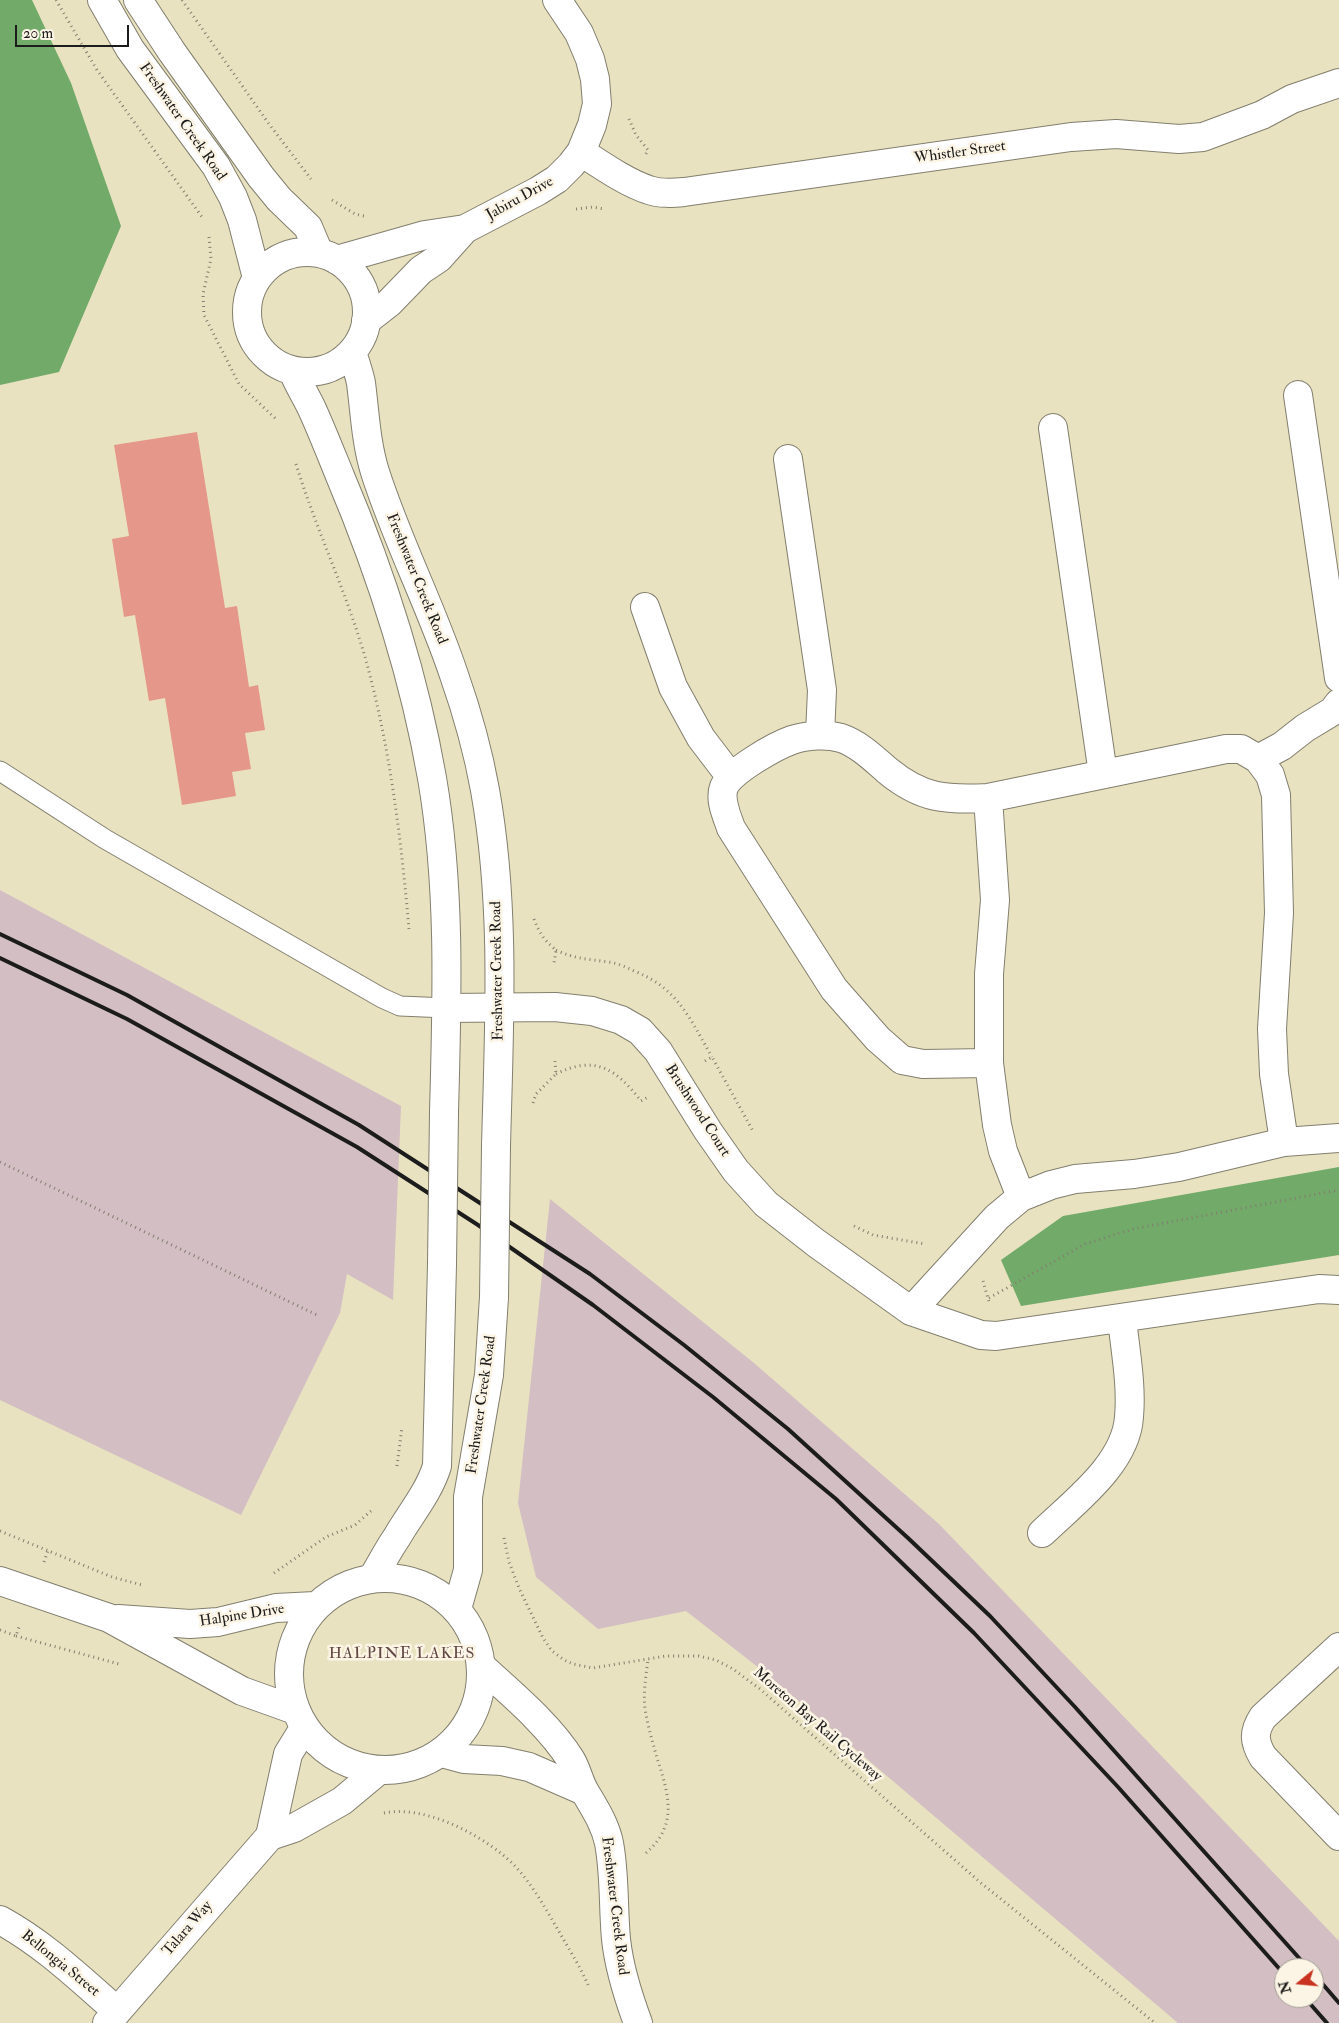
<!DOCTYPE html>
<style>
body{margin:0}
#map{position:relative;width:1339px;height:2023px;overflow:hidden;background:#e9e2c0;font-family:"IM FELL Double Pica",serif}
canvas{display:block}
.north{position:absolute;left:1274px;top:1958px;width:50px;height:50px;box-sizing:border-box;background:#fcf5e5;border:1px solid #a29e95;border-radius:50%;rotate:253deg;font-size:14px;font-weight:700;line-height:20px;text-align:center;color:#1c1c1c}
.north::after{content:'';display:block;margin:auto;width:18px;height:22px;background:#c8321e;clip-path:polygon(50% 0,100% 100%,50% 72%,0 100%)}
.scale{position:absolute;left:15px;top:25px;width:114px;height:22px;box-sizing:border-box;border:2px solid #1c1c1c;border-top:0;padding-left:6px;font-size:15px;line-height:18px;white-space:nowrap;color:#1c1c1c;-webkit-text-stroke:4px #fcf5e5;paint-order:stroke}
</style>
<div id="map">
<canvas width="1339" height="2023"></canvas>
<div class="north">N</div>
<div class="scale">20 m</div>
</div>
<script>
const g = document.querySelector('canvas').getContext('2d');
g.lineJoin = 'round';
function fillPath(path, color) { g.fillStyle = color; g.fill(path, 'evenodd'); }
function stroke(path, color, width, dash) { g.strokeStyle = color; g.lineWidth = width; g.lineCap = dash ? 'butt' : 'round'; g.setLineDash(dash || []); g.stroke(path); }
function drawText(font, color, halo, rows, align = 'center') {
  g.font = font + ' "IM FELL Double Pica",serif'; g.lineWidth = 5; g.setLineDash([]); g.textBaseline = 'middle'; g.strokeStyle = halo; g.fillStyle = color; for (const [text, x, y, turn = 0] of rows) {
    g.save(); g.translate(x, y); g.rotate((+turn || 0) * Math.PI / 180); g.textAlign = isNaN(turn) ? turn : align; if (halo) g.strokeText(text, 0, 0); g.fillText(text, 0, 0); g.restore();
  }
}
const industrial = new Path2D(`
 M0,890L401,1106L393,1300L347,1274L340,1313L241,1515L0,1400Z
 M550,1199L754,1363L939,1524L1339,1941V2023H1178L768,1675L686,1611L598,1629L536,1577L518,1503ZM1284,1968H1314V1998H1284Z`);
const forest = new Path2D(`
 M0,0H32L71,83L121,226L59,372L0,385Z
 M1339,1167V1255L1021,1306L1001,1260L1063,1216Z`);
const building = new Path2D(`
 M197,432L225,608L237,606L249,687L258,685L265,730L245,733L251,769L232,772L236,796L182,805L165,698L149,701L135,615L124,617L112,539L129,536L114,445Z`);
const path = new Path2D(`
 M56,0L97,70L202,217
 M182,0L269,124L311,179
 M629,119L636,135L648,150L646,154
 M332,200L355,214L364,216
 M576,209L593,207L604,209
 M209,237L211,259L203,294L204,315L239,384L277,420
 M296,464C316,529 346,591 365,657C390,746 401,838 409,929
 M534,919C539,933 545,941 556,950L554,963
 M556,950C574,959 589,959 608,962C617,963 626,967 634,971C678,988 690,1019 712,1057
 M705,1061L712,1057L754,1133
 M556,1074C596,1054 617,1070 641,1101L648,1097
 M533,1103L536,1094L556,1074L555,1061
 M0,1162L319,1316
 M854,1226L873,1235L925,1244
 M983,1281L989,1302
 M989,1298L1085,1244L1133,1229L1339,1190
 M397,1466L402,1427
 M0,1531L112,1577L142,1585
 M504,1538L509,1562L519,1588L543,1638L552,1651L564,1660L573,1664L593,1668L666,1656H699L716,1660L733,1669L760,1689L981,1883L1155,2023
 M44,1562L48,1550
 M274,1573L326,1537L355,1525L371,1511
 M0,1630L16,1636L20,1624
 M16,1636L119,1664
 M384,1813C422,1805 474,1831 503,1855C528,1875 545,1908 561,1935C570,1951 581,1968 588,1985
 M646,1853C678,1825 669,1796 658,1761C653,1744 648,1727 645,1709C643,1692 646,1676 648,1659`);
const service = new Path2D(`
 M0,771L105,839L382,998L400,1006L447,1008`);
const minor = new Path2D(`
 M581,152C601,165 627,183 649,190C660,194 673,193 684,192L1071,137L1116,134L1179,139L1203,137L1262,115L1292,99L1339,83
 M337,260L425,235L465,229L538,191L557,179L571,165L581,152L592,125L597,104L595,79L590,59L579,33L557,0
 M366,321L389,303L421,270L439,258L465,229
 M1298,395L1339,678
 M1053,428L1103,774
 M788,459L822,690L820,735
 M645,607L673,687L701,738L730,776
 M1258,759L1282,746L1305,728L1333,711L1339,703
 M988,798L995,900L989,974V1063L997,1125L1003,1151L1021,1197
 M447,1008L555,1007L592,1011L621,1020L640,1031L658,1051L708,1131L736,1171L766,1204L816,1243L911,1311L981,1335L996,1336L1319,1289L1339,1290
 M989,1063L923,1064L902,1060L878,1039L834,989L731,828C727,816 719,800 724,787C731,771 775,746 792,740C806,735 827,734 841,738C859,744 874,759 888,771C922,799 946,800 988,798L1226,749H1241L1258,759L1270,775L1276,795L1279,913L1272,1029L1274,1074L1284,1142
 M911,1311L997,1217L1021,1197L1051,1185L1075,1179L1134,1174L1179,1167L1284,1142L1339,1138
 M1042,1533C1074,1502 1126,1464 1129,1417C1132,1384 1125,1350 1122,1318
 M1339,1647L1263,1717C1253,1732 1254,1742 1263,1757L1339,1836
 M482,1667C512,1694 550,1726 571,1760C577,1770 579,1782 585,1792C595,1809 605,1824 609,1843C615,1875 613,1907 616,1939C619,1968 628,1996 638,2023
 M442,1753L464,1759L502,1761L529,1767L584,1791
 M270,1836L288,1754L304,1728
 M0,1920C44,1944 79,1978 117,2011
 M107,2023L270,1836L294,1828L342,1801L378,1771`);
const secondary = new Path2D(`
 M102,0L130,49L216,166L233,197L242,220L257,278
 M138,0L172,52L261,177L279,199L308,227L319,253
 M247 312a60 60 0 1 1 120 0a60 60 0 1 1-120 0Z
 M352,352C355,362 359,373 361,383C365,414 366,443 375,472C397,541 431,606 454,675C467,712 478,751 485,790C506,907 499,1028 496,1146
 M293,371C298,384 306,396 312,409C322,431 331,454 340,476C381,573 414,675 432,778C451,888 447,1001 444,1112
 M373,1577C381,1564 388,1550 397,1537C411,1513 429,1492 437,1466L442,1264
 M289 1674a96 96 0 1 1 192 0a96 96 0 1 1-192 0Z
 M0,1581L109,1618L242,1691L295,1710
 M457,1609L468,1570V1497L489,1375L494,1297
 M118,1619L190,1624L218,1622L276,1608L315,1606`);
const rail = new Path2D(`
 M0,934L127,995L359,1125L590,1274L684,1345L788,1429L908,1538L990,1616L1075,1707L1308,1968
 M0,958L127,1019L357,1147L478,1225L593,1305L713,1397L836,1499L974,1633L1118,1787L1284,1974
 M1314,1974L1339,2003
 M1305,1998L1327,2023`);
const secondaryBridge = new Path2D(`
 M442,1264L444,1112
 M494,1297L496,1146`);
const streetNames = [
 ["Freshwater Creek Road",182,122,55],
 ["Whistler Street",960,153,-8],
 ["Jabiru Drive",520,199,-29],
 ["Freshwater Creek Road",416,579,68],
 ["Freshwater Creek Road",498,971,-91],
 ["Brushwood Court",697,1111,57],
 ["Freshwater Creek Road",482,1405,-82],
 ["Halpine Drive",242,1616,-9],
 ["Moreton Bay Rail Cycleway",817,1725,41],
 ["Freshwater Creek Road",614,1906,83],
 ["Talara Way",188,1929,-49],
 ["Bellongia Street",60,1964,39]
];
const neighbourhoodNames = [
 ["HALPINE LAKES",402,1655]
];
fillPath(industrial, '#d2bec3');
fillPath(forest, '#71aa69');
fillPath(building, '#e59789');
stroke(service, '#827f6e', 21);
stroke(minor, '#827f6e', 30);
stroke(secondary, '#827f6e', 30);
stroke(path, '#827f6e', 3, [1, 4]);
stroke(service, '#fff', 19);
stroke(minor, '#fff', 28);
stroke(secondary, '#fff', 28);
stroke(rail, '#1c1c1c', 4);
stroke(secondaryBridge, '#827f6e', 30, []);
stroke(secondaryBridge, '#fff', 28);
drawText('15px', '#1c1c1c', '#fcf5e5', streetNames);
g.letterSpacing = '1px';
drawText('16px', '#624742', '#fcf5e5', neighbourhoodNames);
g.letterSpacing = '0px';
</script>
